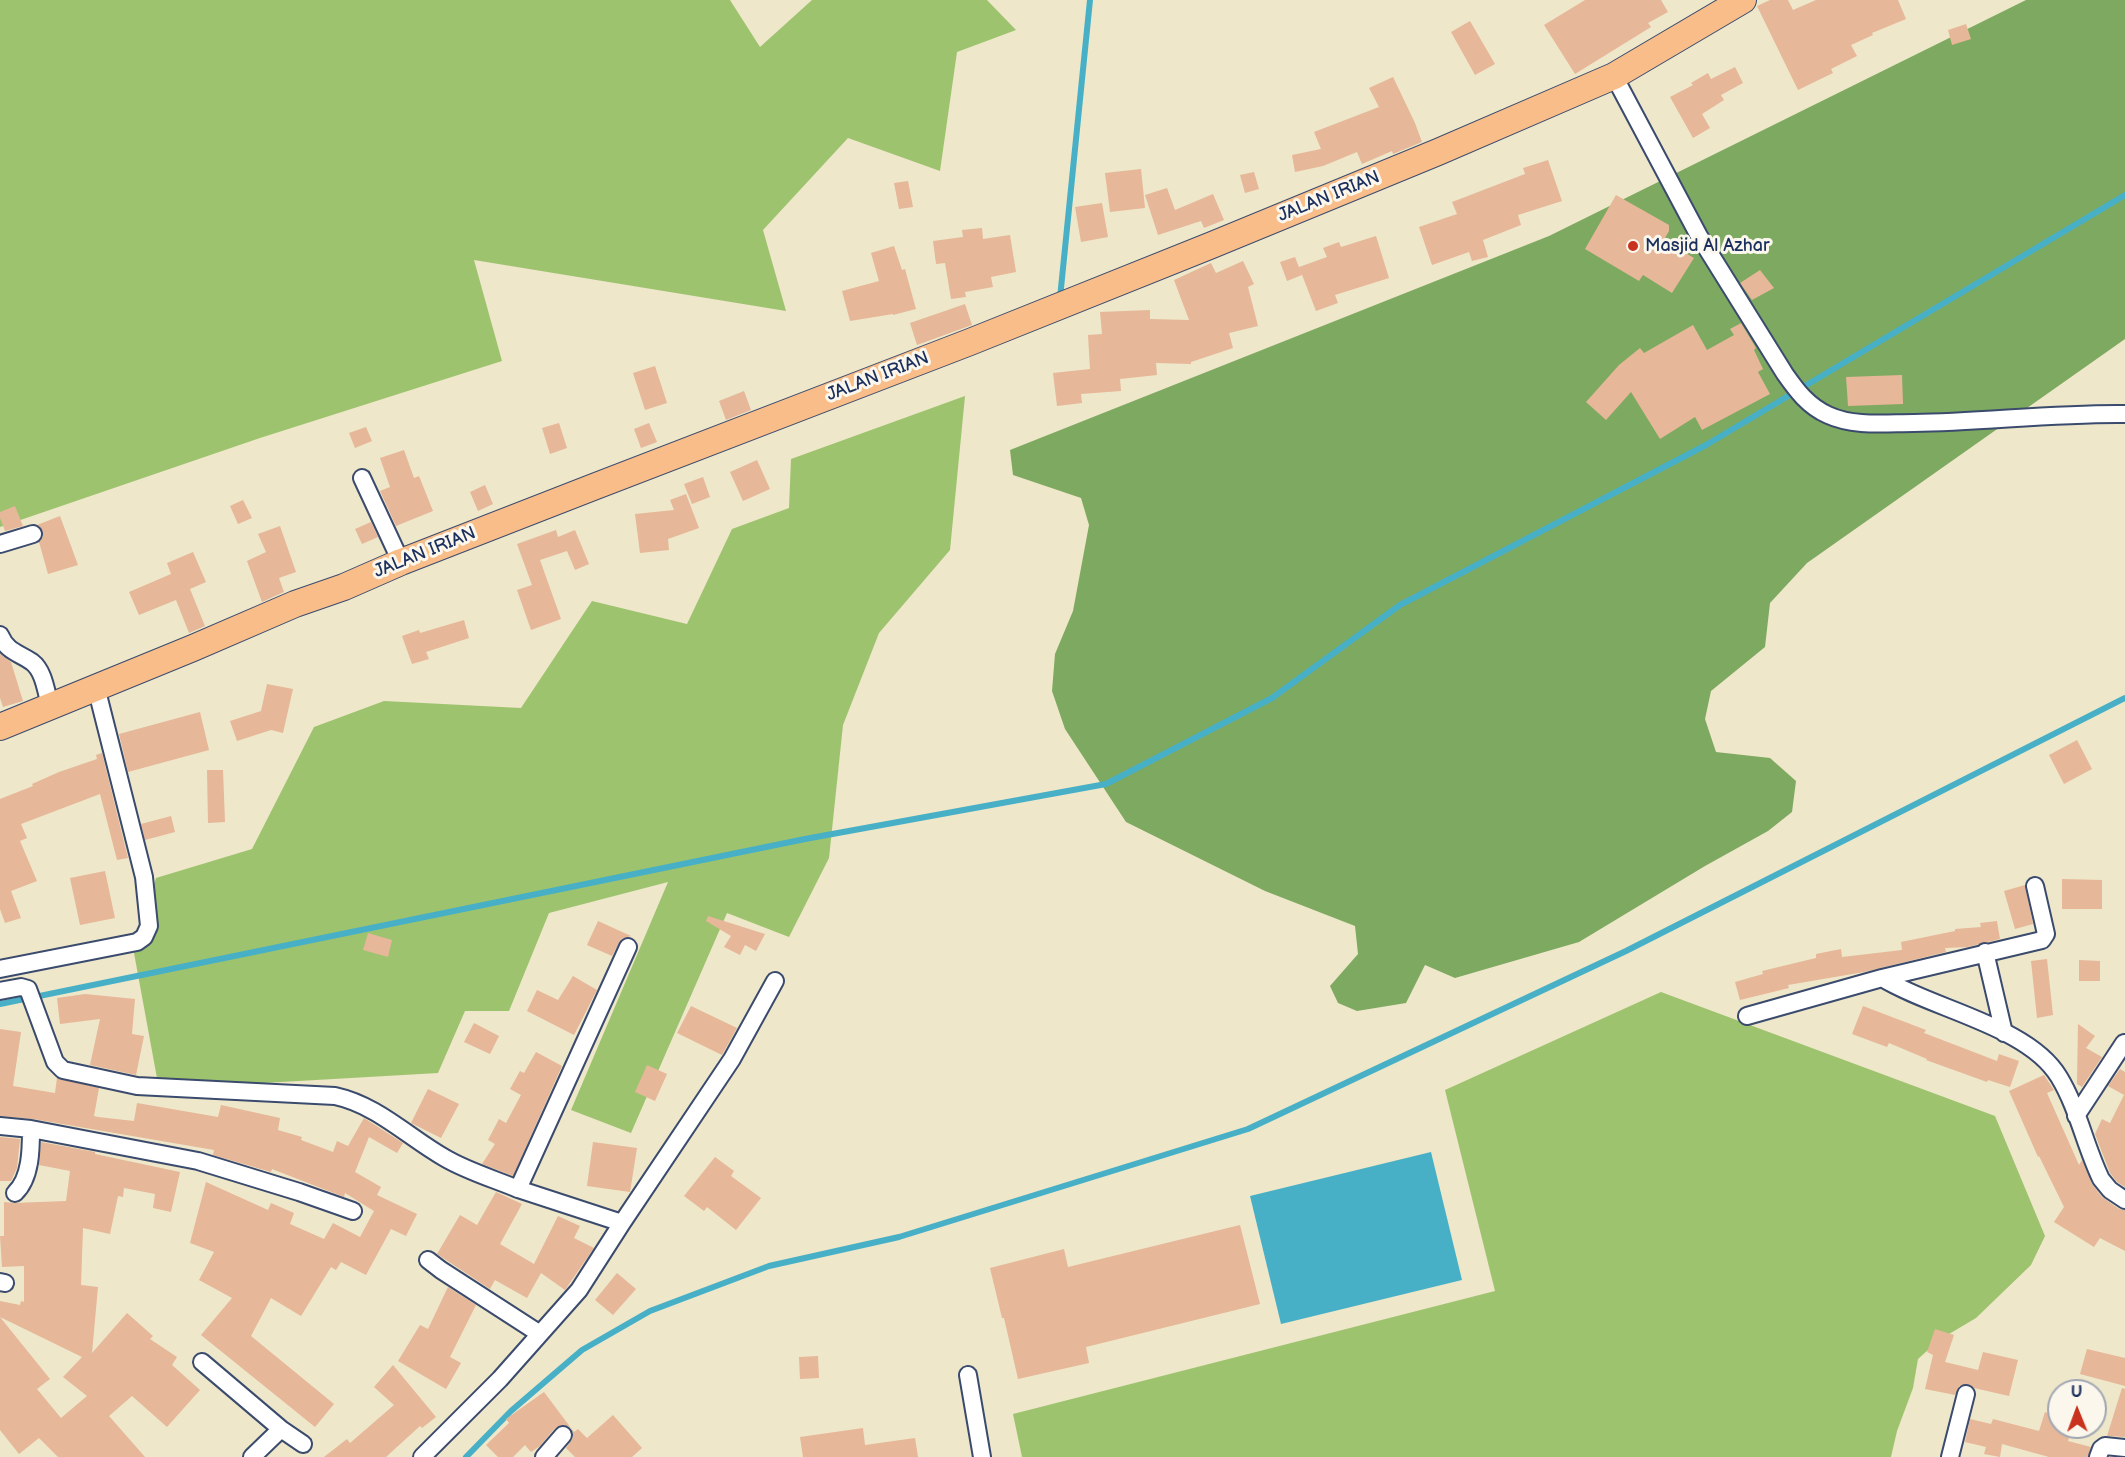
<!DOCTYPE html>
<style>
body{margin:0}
#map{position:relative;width:2125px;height:1457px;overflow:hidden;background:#eee7ca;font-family:"Balsamiq Sans",sans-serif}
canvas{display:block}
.north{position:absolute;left:2047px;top:1379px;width:60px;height:60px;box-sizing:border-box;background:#fbf7ec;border:2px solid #a1a7b3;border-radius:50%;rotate:359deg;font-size:16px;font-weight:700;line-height:24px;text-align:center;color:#1b2f5e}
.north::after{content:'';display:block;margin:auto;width:21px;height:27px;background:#c8321e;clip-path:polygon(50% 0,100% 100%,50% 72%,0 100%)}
</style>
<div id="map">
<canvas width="2125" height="1457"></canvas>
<div class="north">U</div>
</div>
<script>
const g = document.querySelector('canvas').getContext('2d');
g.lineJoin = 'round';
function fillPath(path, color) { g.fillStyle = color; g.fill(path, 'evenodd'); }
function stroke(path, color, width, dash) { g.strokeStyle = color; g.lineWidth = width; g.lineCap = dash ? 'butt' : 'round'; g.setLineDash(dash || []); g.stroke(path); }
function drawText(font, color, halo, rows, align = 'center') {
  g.font = font + ' "Balsamiq Sans",sans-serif'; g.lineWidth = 6; g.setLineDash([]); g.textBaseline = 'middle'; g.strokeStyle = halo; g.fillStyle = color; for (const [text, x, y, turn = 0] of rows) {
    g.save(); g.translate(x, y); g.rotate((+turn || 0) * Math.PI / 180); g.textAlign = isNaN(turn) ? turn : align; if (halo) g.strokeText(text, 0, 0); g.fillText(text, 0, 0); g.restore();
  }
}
const green = new Path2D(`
 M0,0H730L760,47L812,0H987L1016,30L957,52L940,171L848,138L763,230L786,311L474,260L502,361L260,438L0,527Z
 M965,396L950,550L879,633L843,725L829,858L789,937L727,913L631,1133L571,1110L668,882L549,913L509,1011H465L438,1073L159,1089L134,953L156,878L252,849L314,727L384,701L521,708L592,601L687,624L732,529L789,508L791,459Z
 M1661,992L1995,1116L2045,1236L2031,1265L1976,1318L1939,1340L1918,1359L1913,1388L1897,1431L1891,1457H1022L1013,1414L1495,1291L1445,1090Z`);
const forest = new Path2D(`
 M2026,0H2125V339L1807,563L1770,603L1765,647L1711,691L1705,719L1716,752L1770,758L1796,781L1792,812L1768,831L1705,866L1579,942L1455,978L1425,965L1406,1003L1357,1011L1338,1003L1330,986L1358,954L1355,926L1265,891L1126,822L1065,729L1052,691L1055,654L1073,611L1089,525L1081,498L1013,475L1010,450L1549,236Z`);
const water = new Path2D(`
 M1431,1152L1462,1280L1281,1324L1250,1196Z`);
const stream = new Path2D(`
 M1060,298L1090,0
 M0,1004L805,839L1106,784L1272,698L1400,605L1706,445L2125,195
 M466,1457L511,1411L582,1350L650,1311L769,1266L899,1237L1248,1129L1626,951L2125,698`);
const building = new Path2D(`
 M1585,0H1661L1668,12L1648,23L1651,27L1575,74L1544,25Z
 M1770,0H1788L1793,10L1816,0H1898L1906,19L1872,33L1873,35L1851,45L1857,56L1831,69L1833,73L1798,90L1757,6Z
 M1470,21L1495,64L1475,75L1451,32Z
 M1966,24L1971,39L1952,45L1948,30Z
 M1735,67L1743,83L1721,95L1724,100L1702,114L1710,128L1693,138L1670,97L1693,85L1691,83L1708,73L1711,79Z
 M1393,77L1415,123L1422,142L1393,154L1392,151L1362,164L1357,152L1323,166L1295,172L1292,155L1321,149L1314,132L1379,107L1369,88Z
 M1548,160L1562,201L1518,215L1521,225L1483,240L1488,257L1472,261L1469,252L1432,265L1419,227L1457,214L1452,202L1525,174L1523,168Z
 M1141,169L1145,208L1110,212L1105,173Z
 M1254,172L1259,189L1245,193L1240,175Z
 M908,181L913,207L899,209L894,183Z
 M1167,188L1175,210L1213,194L1224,220L1204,228L1201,221L1158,235L1145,195Z
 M1616,195L1669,225V231L1664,240L1694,258L1672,293L1643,275L1639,281L1585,249Z
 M1102,203L1108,237L1081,242L1075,207Z
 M982,228L983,239L1010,235L1016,272L991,277L993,287L965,292L966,297L951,299L945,263L936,264L933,241L963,237L962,230Z
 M1376,236L1389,278L1335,295L1338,303L1316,311L1299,267L1327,257L1323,248L1339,242L1341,247Z
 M894,246L902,270L905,269L916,309L893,315V314L850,321L842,291L879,281L871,253Z
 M1295,257L1302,275L1287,281L1280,262Z
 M1243,261L1254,284L1248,287L1258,326L1229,333L1233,348L1191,362V364L1156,363L1157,375L1120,379L1121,391L1081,394L1082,403L1057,406L1053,373L1090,369L1088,335L1102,334L1100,312L1150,310V319L1189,320L1174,280L1211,263L1216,273Z
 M1760,270L1774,288L1752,300L1740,283Z
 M965,304L972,325L917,345L910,323Z
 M1741,323L1756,348L1754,350L1763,369L1758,372L1770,394L1702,430L1695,417L1660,439L1631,392L1606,420L1586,402L1619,365L1640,348L1644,353L1693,325L1707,350L1734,335L1730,329Z
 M655,366L667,403L645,410L633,373Z
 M1902,375L1903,404L1848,406L1846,377Z
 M744,391L751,410L726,420L719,401Z
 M559,423L567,448L550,454L542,428Z
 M649,423L657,442L641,448L634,429Z
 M366,427L372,441L355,448L349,433Z
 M404,450L414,478L419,476L433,511L396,526L380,491L390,487L380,458Z
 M757,460L770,489L743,501L730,472Z
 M703,477L710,497L692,504L684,484Z
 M485,485L493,504L478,511L470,492Z
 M686,494L699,528L668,539L669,550L640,553L635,514L674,510L670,500Z
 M243,500L252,518L238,524L230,506Z
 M15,506L23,526L5,531L0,518V512Z
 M60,516L78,565L48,574L39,542L43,537V532L37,525Z
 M371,522L378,537L362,544L355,529Z
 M280,526L296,572L279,578L284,592L262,602L247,561L266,552L258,534Z
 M556,530L558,537L575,530L589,564L575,570L567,551L540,560L561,619L531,630L517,590L532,585L517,544Z
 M193,552L206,582L190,589L205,626L189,633L176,600L139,615L129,592L171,574L167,563Z
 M464,620L469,638L426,652L429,659L412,664L402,636L419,630L420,633Z
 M0,654L11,662L23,701L3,707L0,698Z
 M267,684L293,689L283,733L271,730L237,741L230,721L261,711Z
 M200,712L209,750L128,772L119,734Z
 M2077,740L2092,769L2064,784L2049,755Z
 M102,753L128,858L117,860L100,794L21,824L27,838L20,841L37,881L11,891L21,918L5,923L0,909V799L33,786L32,784L59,772L97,759L96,755Z
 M207,770H223L225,822L208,823Z
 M171,816L175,832L145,840L141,824Z
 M105,871L115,918L80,925L70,878Z
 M2062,879L2102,880V909H2062Z
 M2025,885L2033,924L2015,929L2004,891Z
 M708,916L765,934L756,951L745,945L740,955L724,947L731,936L706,921Z
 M598,921L631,936L621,939L612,956L587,945Z
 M1997,921L2000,939L1968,947L1945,948L1946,952L1864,972L1788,985L1789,988L1740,1000L1735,982L1763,974L1762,971L1816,958V954L1841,949L1842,957L1902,950L1901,942L1955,931V929L1981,927L1980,923Z
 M368,933L392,940L388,957L363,950Z
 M2047,959L2053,1015L2037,1018L2031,961Z
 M2079,960L2100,961V981H2079Z
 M573,976L597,990L574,1035L527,1011L537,990L558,1000Z
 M85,994L135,999L132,1034L144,1036L136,1075L90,1065L100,1019L60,1024L57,998Z
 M691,1006L737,1028L722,1055L677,1033Z
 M1863,1006L1926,1030L1924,1033L1997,1061L1999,1054L2019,1061L2010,1087L1988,1080L1987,1082L1926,1060L1927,1059L1889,1043L1887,1047L1852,1034Z
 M474,1023L499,1036L490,1054L464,1042Z
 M2078,1024L2095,1036L2086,1048L2102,1057L2082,1087L2077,1084Z
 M0,1029L21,1032L13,1086L55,1093L57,1078L99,1088L94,1116L98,1117L134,1121L137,1103L218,1117L221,1105L280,1118L278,1130L302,1137L301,1140L333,1152L337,1141L348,1146L364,1118L403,1143L397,1153L369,1137L355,1172L381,1187L377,1195L417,1214L406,1236L391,1229L366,1275L341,1262L336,1270L331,1267L301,1316L271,1298L251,1336L334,1404L315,1427L201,1335L232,1298L199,1280L214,1252L190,1243L206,1182L268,1210L271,1203L294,1213L290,1224L324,1239L333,1223L360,1237L374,1211L345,1193L344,1197L272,1169L271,1172L213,1155L214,1150L33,1119L0,1116Z
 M536,1052L562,1066L513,1176L482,1164L495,1144L488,1140L499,1119L506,1123L521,1095L510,1089L520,1071L524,1073Z
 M647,1065L667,1074L655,1101L635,1092Z
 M2120,1069L2125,1072V1187L2117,1182L2110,1173L2095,1134L2102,1119L2110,1123L2124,1095L2108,1086Z
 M2044,1075L2054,1090L2047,1093L2079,1165L2082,1160L2092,1184L2102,1197L2119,1209L2125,1210V1251L2100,1238L2094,1247L2054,1222L2064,1207L2039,1156L2038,1157L2009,1091Z
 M428,1089L459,1104L441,1138L411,1123Z
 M0,1137L20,1139L17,1168L11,1181H0Z
 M41,1142L95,1152V1154L180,1172L171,1212L153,1208L155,1194L124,1188L123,1197L118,1196L110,1234L83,1228L81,1285L98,1287L92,1353L127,1313L153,1336L150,1339L177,1357L172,1365L200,1390L167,1427L132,1396L109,1416L145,1457H58L39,1438L19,1454L0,1430V1301L20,1305L21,1301L24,1302V1266L2,1267L0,1236H4V1202L14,1203L66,1201L70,1171L39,1165ZM0,1317L82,1357L63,1377L87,1396L61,1418L37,1389L50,1379Z
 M593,1142L637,1148L630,1192L587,1186Z
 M715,1157L734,1171L731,1176L761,1198L736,1230L707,1207L704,1211L684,1196Z
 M496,1192L522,1204L500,1244L534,1264L558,1216L580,1226L574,1238L594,1248L565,1290L541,1273L527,1298L495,1280L490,1289L437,1254L460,1215L477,1225Z
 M1240,1225L1260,1304L1086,1347L1089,1363L1018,1379L1004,1318H1002L990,1268L1064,1249L1068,1267Z
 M617,1273L636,1289L613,1315L595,1300Z
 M448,1287L476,1305L450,1357L461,1363L446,1389L398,1361L420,1325L428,1329Z
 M1935,1329L1954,1335L1945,1362L1978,1370L1983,1352L2018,1360L2009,1396L1974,1388L1968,1384L1959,1386L1955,1395L1925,1389L1933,1355L1927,1352Z
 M2087,1349L2125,1358V1386L2080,1374Z
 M818,1356L819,1378L800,1379L799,1357Z
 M393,1365L436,1417L422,1428L420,1426L386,1457H324L347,1439L350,1443L394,1405L374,1387Z
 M2122,1388L2125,1389V1437L2107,1436Z
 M544,1392L574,1432L578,1429L587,1438L613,1415L642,1448L632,1457H575L566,1448L573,1438V1432L570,1427L564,1425L555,1428L540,1446L531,1452L525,1445L513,1457H498L486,1445L509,1423L506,1419Z
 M2045,1412L2059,1416V1427H2072L2068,1441L2091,1447L2088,1457H2049L2002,1444L2000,1457L1984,1454L1986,1447L1965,1442L1970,1419L1991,1424L1993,1419L2039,1431Z
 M863,1428L865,1445L915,1438L918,1457H803L800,1437Z`);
const street = new Path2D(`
 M1614,76L1699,236L1785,374C1797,391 1808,406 1828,415C1854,427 1886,423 1914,423C1984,422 2055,413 2125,414
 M362,478L401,562
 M0,544L33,534
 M0,635C8,653 18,652 32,662C44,671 46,692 50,705
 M1985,952L2004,1033
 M0,969L137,942L144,937L149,926L144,877L96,687
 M1882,978C1932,1009 2029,1026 2059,1077C2078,1108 2085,1146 2101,1179L2110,1190L2125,1200
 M0,991L21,987L28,989L55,1062L63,1070L137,1086L335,1096C377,1105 408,1137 445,1158C467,1171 494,1179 518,1189
 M1747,1016L1882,978L2042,940L2046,934L2035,886
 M2076,1116L2124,1043
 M0,1126L31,1129L198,1161L299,1192L353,1211
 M15,1193C31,1178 31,1149 31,1129
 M622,1223L518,1189L628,947
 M428,1260L441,1270L540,1334
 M0,1282L5,1283
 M202,1362L281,1429
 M968,1375L982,1457
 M252,1457L281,1429L303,1444
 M422,1457L500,1379L579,1290L622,1223L732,1059L775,981
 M544,1457L563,1435
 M1950,1457L1966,1394
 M2098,1457L2101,1449L2105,1446L2125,1448`);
const primary = new Path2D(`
 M0,727L193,648L295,604L344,587L401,562L596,486L970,342L1212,245L1438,152L1614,76L1743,0`);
const markers = [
 [1633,246,6,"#c8321e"]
];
const streetNames = [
 ["JALAN IRIAN",1329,197,-22],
 ["JALAN IRIAN",878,377,-21],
 ["JALAN IRIAN",425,553,-22]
];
const poiNames = [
 ["Masjid Al Azhar",1645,246]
];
fillPath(green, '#9ec36e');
fillPath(forest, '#7ea961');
fillPath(water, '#47b0c6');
stroke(stream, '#47b0c6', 6);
fillPath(building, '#e6b798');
stroke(street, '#3b4b6e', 20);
stroke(primary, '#3b4b6e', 28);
stroke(street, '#fff', 16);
stroke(primary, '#f8bd88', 26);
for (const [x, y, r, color] of markers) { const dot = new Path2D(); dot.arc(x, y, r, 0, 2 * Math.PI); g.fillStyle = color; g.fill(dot); stroke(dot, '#fbf7ec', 2); }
drawText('18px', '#1b2f5e', '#fbf7ec', streetNames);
drawText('18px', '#1b2f5e', '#fbf7ec', poiNames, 'left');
</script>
